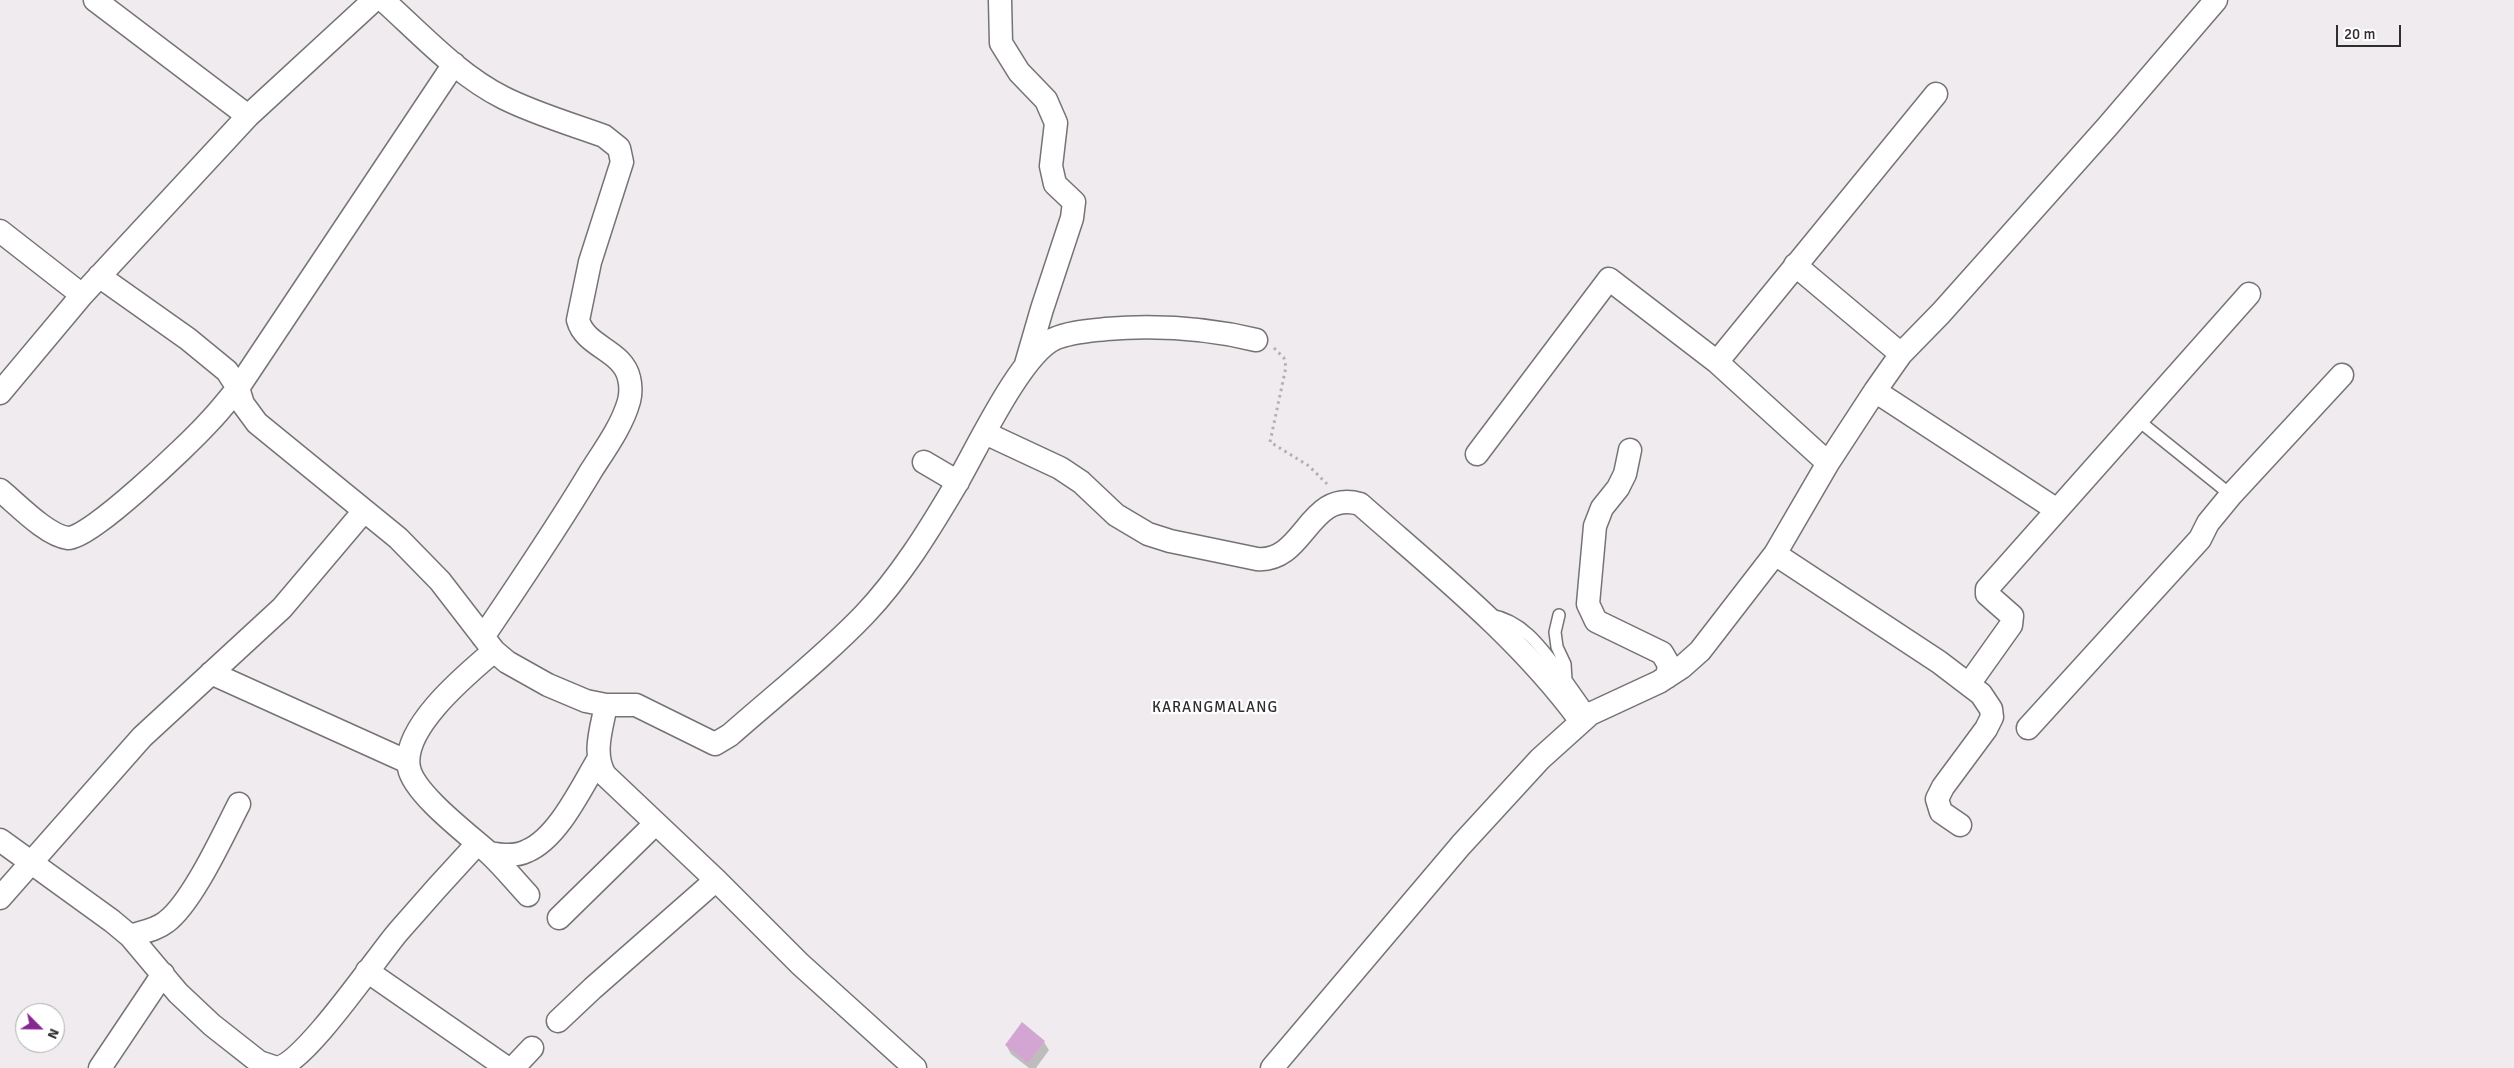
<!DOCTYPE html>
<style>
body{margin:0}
#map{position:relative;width:2514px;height:1068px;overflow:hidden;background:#efebee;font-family:Signika,sans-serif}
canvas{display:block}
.north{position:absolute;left:15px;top:1003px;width:50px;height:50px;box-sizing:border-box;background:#fff;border:1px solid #acabac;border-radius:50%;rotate:113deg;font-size:14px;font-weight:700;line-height:20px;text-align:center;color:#2f2e2f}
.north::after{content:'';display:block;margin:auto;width:18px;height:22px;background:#872791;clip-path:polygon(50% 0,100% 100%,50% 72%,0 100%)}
.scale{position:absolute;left:2336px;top:25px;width:65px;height:22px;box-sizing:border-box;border:2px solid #2f2e2f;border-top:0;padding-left:6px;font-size:15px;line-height:18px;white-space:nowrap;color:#2f2e2f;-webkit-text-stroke:4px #fff;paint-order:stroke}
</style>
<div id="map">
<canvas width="2514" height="1068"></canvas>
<div class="north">N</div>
<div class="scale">20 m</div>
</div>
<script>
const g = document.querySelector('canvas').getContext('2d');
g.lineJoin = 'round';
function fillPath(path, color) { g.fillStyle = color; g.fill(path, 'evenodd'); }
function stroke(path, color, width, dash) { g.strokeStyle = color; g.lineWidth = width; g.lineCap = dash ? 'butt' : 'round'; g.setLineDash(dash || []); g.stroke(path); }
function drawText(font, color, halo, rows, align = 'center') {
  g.font = font + ' Signika,sans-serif'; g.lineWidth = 4.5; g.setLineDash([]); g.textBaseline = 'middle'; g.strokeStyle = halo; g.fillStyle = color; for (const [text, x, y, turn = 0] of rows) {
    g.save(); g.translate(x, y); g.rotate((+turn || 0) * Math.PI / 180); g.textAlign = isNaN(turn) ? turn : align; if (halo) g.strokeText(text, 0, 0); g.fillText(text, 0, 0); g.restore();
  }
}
const shadow = new Path2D(`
 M1044,1042L1049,1050L1036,1068H1029L1011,1054L1006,1045Z`);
const building = new Path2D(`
 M1022,1022L1045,1041L1028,1063L1005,1045Z`);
const path = new Path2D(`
 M1274,348L1284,358L1286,367L1270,442L1309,466L1327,484`);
const lane = new Path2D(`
 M2139,421L2231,495
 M1490,615C1526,621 1545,653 1566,680
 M1559,615L1555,632L1557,647L1565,664L1566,680L1590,714`);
const street = new Path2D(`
 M95,0L248,116
 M383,0C421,34 458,75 504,98C536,114 571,124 604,136L619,148L622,162L590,262L578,320C585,347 623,350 629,378C631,386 631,393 629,401C622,426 605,449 591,471C557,528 520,582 483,637
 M1000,0L1001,43L1019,72L1046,100L1056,123L1051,166L1055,184L1074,202L1072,218L1042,309L1026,364
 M0,231L82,295
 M1795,265L1901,354
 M99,276L188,339L227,371L238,388L243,404L257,423L398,538L440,581L494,651L507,662L548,685L586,701L606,705H636L715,744L730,735C774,696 825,656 865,614C900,577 928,532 954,488C975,453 1020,355 1054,339C1070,332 1089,331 1106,329C1157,325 1206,328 1256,340
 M1717,362L1936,94
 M1875,391L2057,510
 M0,393L82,295L248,116L374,0
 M985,433L1060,468L1081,482L1116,515L1148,534L1170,541L1257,559C1305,563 1308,489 1360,504C1437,572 1519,637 1580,720
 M1630,450L1625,474L1618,488L1602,508L1595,526L1588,604L1596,621L1662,653L1669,665L1667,677
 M1477,454L1609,279L1717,362L1828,463
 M924,462L958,482
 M0,490C16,503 47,536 68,538C89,540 190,443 208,423C219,412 228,400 238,388L454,64
 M1775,554L1939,662L1981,694L1991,709L1992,717L1986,729L1943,787L1937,799L1941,812L1960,825
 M494,651C467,674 401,728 409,768C414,794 469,835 489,853C503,866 515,881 528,895
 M211,673L408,762
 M1969,684L2011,625L2012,616L1987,594V589L2249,294
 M606,705C602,727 592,754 605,775L716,880L800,964L915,1068
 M2028,728L2200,539L2208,523L2231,495L2342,375
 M0,840L112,921L130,936L178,993L212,1025L259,1062L277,1068C305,1063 376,958 398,932C424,902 450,873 477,844
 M489,853C501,855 515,857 527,851C558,838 581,788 598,760
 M0,898L142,737L282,608L364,511
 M559,918L655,824
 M130,936C142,932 156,930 166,922C192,903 223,835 239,804
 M367,971L507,1068
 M558,1021L593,988L716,880
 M100,1068L163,974
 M513,1068L532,1048
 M1272,1068L1461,845L1540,759L1590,714L1659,682L1682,667L1700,651L1775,554L1828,463L1875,391L1901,354L1941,313L2107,127L2216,0`);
const quarterNames = [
 ["KARANGMALANG",1215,708]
];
fillPath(shadow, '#0003');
fillPath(building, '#d3a5d2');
stroke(lane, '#767375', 14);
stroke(street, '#767375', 25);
stroke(path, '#b3b0b2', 3, [2.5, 4]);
stroke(lane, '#fff', 11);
stroke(street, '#fff', 22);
g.letterSpacing = '1px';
drawText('15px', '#2f2e2f', '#fff', quarterNames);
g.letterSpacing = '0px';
</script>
